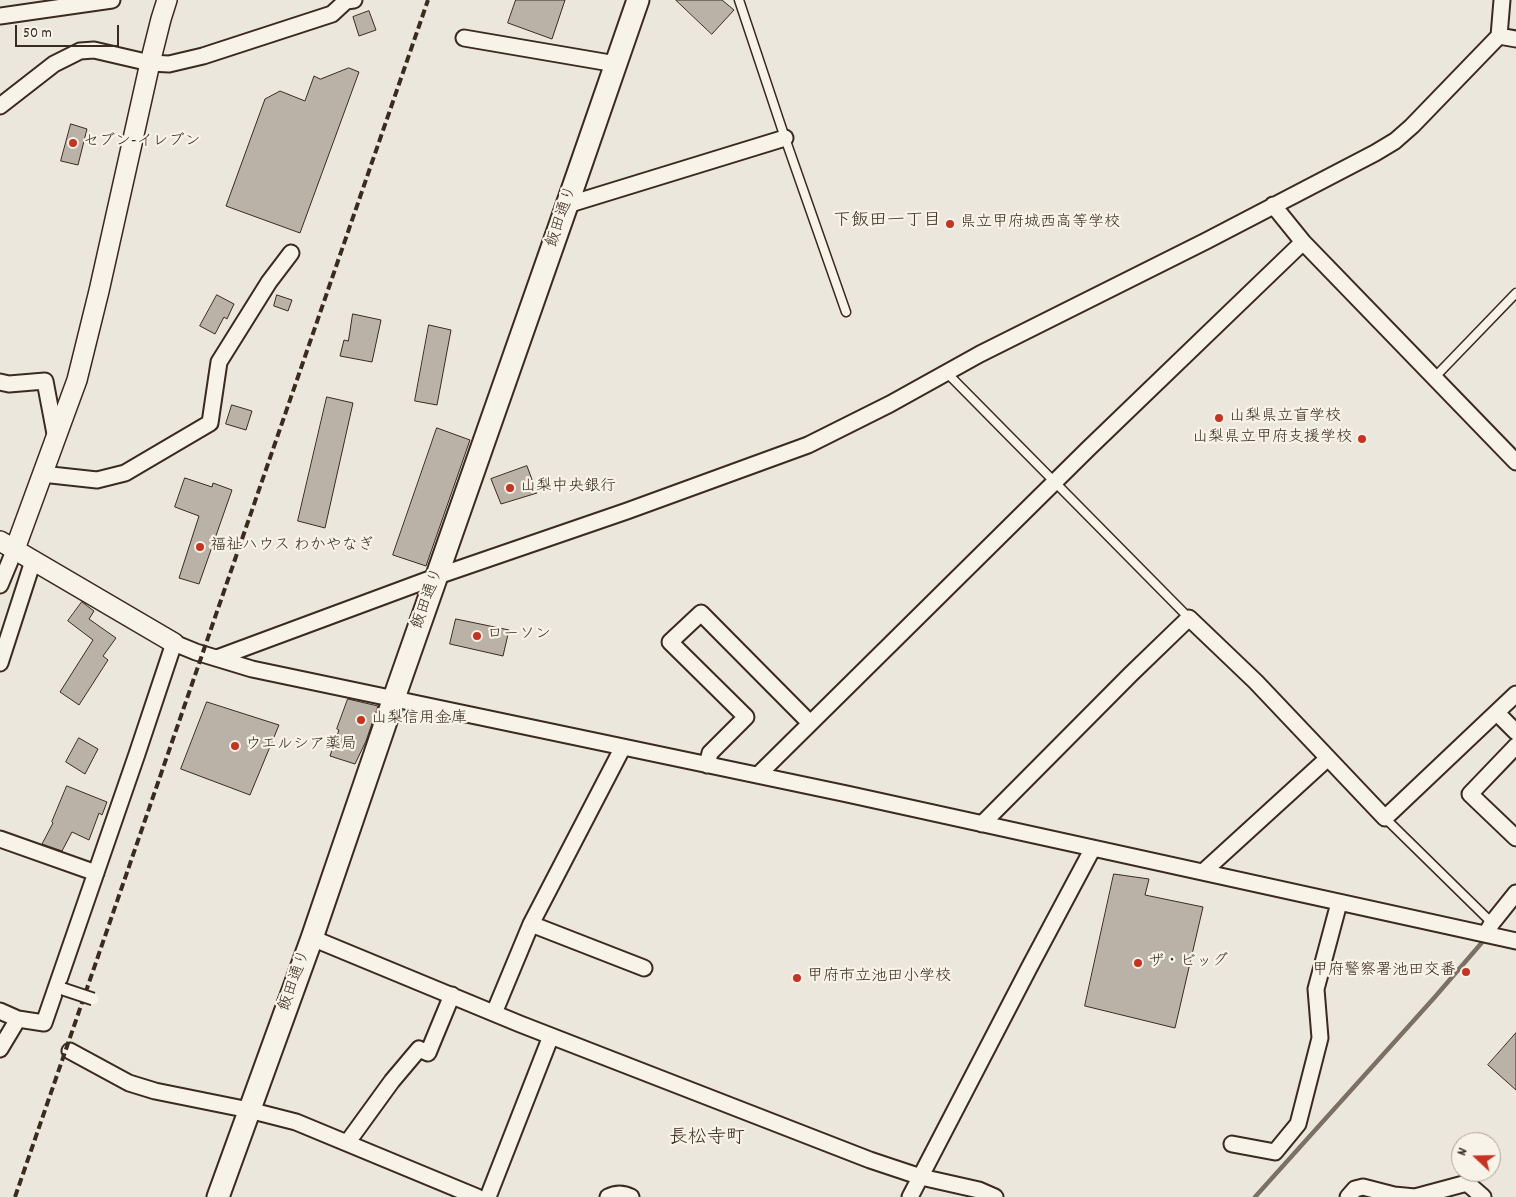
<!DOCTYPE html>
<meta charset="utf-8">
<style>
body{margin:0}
#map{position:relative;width:1516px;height:1197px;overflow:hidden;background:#ece7dc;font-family:Dekko,sans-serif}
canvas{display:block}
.north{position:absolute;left:1451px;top:1132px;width:50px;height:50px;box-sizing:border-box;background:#f7f3e8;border:1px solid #aca397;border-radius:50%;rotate:291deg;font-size:14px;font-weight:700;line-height:20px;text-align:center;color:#3b2a1e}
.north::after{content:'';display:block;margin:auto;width:18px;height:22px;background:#c8321e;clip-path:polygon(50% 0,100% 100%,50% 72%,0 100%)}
.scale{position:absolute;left:15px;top:25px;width:104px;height:22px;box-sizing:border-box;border:2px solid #3b2a1e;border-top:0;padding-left:6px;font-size:15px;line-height:18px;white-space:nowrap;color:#3b2a1e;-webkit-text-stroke:4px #f7f3e8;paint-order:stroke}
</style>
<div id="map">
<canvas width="1516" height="1197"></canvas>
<div class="north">N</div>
<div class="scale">50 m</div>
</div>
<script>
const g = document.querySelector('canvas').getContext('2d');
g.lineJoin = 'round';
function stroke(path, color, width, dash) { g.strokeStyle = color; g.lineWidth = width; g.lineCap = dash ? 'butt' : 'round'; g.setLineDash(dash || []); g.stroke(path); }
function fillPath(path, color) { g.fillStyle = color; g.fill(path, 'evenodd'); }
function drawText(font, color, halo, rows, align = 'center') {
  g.font = font + ' Dekko,"Klee One",sans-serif'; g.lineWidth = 4.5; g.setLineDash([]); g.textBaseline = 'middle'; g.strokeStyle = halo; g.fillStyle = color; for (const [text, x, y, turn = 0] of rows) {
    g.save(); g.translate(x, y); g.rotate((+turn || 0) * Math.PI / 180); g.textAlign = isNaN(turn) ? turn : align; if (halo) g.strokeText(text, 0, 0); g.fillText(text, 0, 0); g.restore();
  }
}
const stream = new Path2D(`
 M1255,1197L1434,998L1485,939`);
const building = new Path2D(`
 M516,0H565L552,39L508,23Z
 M676,0H722L734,10L712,34Z
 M369,11L376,30L359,36L353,17Z
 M349,68L359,72L300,233L226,206L265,99L280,91L305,101L314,76L320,79Z
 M71,124L87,129L78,165L61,161Z
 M217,295L234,304L227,319L224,317L215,334L200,326Z
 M277,295L292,300L288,311L274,306Z
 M353,314L381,320L372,362L340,356L344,340L348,341Z
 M429,325L451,330L437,405L415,401Z
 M327,397L353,403L325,528L298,521Z
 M232,405L252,411L246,430L226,424Z
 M437,428L470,440L426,566L393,555Z
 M527,466L537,493L501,504L491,479Z
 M185,478L212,487L213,483L232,490L199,584L179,578L199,516L175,507Z
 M82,602L94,611L89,619L116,638L103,656L108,660L79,705L60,692L93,640L68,621Z
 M456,619L509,630L503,656L450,644Z
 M348,699L378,706L366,741L355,764L330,756L339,730L337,729Z
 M207,702L279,725L250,795L181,769Z
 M79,738L98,749L85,774L66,762Z
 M67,786L107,802L102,815L99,813L89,840L72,832L62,851L42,844L53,823L52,822Z
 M1114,874L1149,879L1145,895L1203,907L1175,1028L1085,1006Z
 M1516,1033V1090L1488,1065Z`);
const service = new Path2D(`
 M739,0L785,138L846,312
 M947,373L1189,618
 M1434,378L1516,293
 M1385,818L1492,923`);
const minor = new Path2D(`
 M0,16L112,0
 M1499,36L1516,39
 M464,38L616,64
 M0,106L54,64L80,51L94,50L150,63L169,64L203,56L332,14L346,1L354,0
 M567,205L785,138
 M1273,205L1303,242L1516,462
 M0,382L9,384L45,381L56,439
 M42,474L97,480L125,473L210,423L219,362L269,282L291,253
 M0,585L15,549
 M217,658L438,576L627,511L808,445L890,404L980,354L1206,241L1375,153L1395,141L1412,126L1499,36L1502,0
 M0,663L33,561
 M1497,713L1516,732
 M1516,746L1470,794L1516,838
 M707,765L710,753L746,717L670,642L701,613L810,723
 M758,775L1088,449L1303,242
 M982,824L1131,674L1189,618L1256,682L1385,818L1516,694
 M0,839L96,873
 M1203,872L1328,758
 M531,924L644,968
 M1486,934L1492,923L1516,893
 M312,938L520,1024L870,1160L921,1177L979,1190L995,1197
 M0,1011L18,1019L44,1023L137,754L174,643L196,652L252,669L847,794L1516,941
 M494,1013L531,924L623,747
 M0,1049L18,1019
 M70,1051L129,1083L155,1091L249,1110L296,1122L477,1197
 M347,1143L392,1081L419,1049L428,1053L452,995
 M1232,1144L1275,1152L1298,1124L1320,1038L1316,989L1339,903
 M488,1197L551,1036
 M608,1197C616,1193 623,1193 631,1197
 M910,1197L1029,968L1093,848
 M1348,1197L1355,1189L1363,1187L1394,1195L1415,1197L1467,1183L1483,1197`);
const tertiary = new Path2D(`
 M0,541L174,643
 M15,549L77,380L99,291L150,63L161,19L167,0`);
const secondary = new Path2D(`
 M218,1197L312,938L394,698L567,205L638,0`);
const rail = new Path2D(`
 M15,1197L428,0`);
const pedestrianBridge = new Path2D(`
 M63,989L93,999`);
const markers = [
 [73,143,5,"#c8321e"],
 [950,224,5,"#c8321e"],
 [1219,418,5,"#c8321e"],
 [1362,439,5,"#c8321e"],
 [510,488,5,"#c8321e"],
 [200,547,5,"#c8321e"],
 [477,636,5,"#c8321e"],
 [361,720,5,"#c8321e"],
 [235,746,5,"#c8321e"],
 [1138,963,5,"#c8321e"],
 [1466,972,5,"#c8321e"],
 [797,978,5,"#c8321e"]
];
const poiNames = [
 ["セブン-イレブン",83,143],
 ["県立甲府城西高等学校",960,224],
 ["山梨県立盲学校",1229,418],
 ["山梨県立甲府支援学校",1352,439,"right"],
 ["山梨中央銀行",520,488],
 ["福祉ハウス わかやなぎ",210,547],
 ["ローソン",487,636],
 ["山梨信用金庫",371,720],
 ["ウエルシア薬局",245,746],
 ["ザ・ビッグ",1148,963],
 ["甲府警察署池田交番",1456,972,"right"],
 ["甲府市立池田小学校",807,978]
];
const streetNames = [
 ["飯田通り",563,217,-71],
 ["飯田通り",429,599,-70],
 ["飯田通り",296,981,-70]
];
const neighbourhoodNames = [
 ["下飯田一丁目",887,223]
];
const quarterNames = [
 ["長松寺町",707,1139]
];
stroke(stream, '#7c7064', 4.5);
fillPath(building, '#bab2a7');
stroke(building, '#3b2a1e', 1);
stroke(service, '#3b2a1e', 11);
stroke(minor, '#3b2a1e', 19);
stroke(tertiary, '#3b2a1e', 22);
stroke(secondary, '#3b2a1e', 25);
stroke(service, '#f7f3e8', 8);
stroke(minor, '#f7f3e8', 15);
stroke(tertiary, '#f7f3e8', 19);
stroke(secondary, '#f7f3e8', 21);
stroke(rail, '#3b2a1e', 4, [8, 4]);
stroke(pedestrianBridge, '#3b2a1e', 15, []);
stroke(pedestrianBridge, '#f7f3e8', 11);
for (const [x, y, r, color] of markers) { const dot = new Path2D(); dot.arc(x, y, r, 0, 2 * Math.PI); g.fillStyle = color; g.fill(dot); stroke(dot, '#f7f3e8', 2); }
drawText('16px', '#3b2a1e', '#f7f3e8', poiNames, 'left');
drawText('16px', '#3b2a1e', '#f7f3e8', streetNames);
drawText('18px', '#3b2a1e', '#f7f3e8', neighbourhoodNames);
drawText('19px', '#3b2a1e', '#f7f3e8', quarterNames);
</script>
